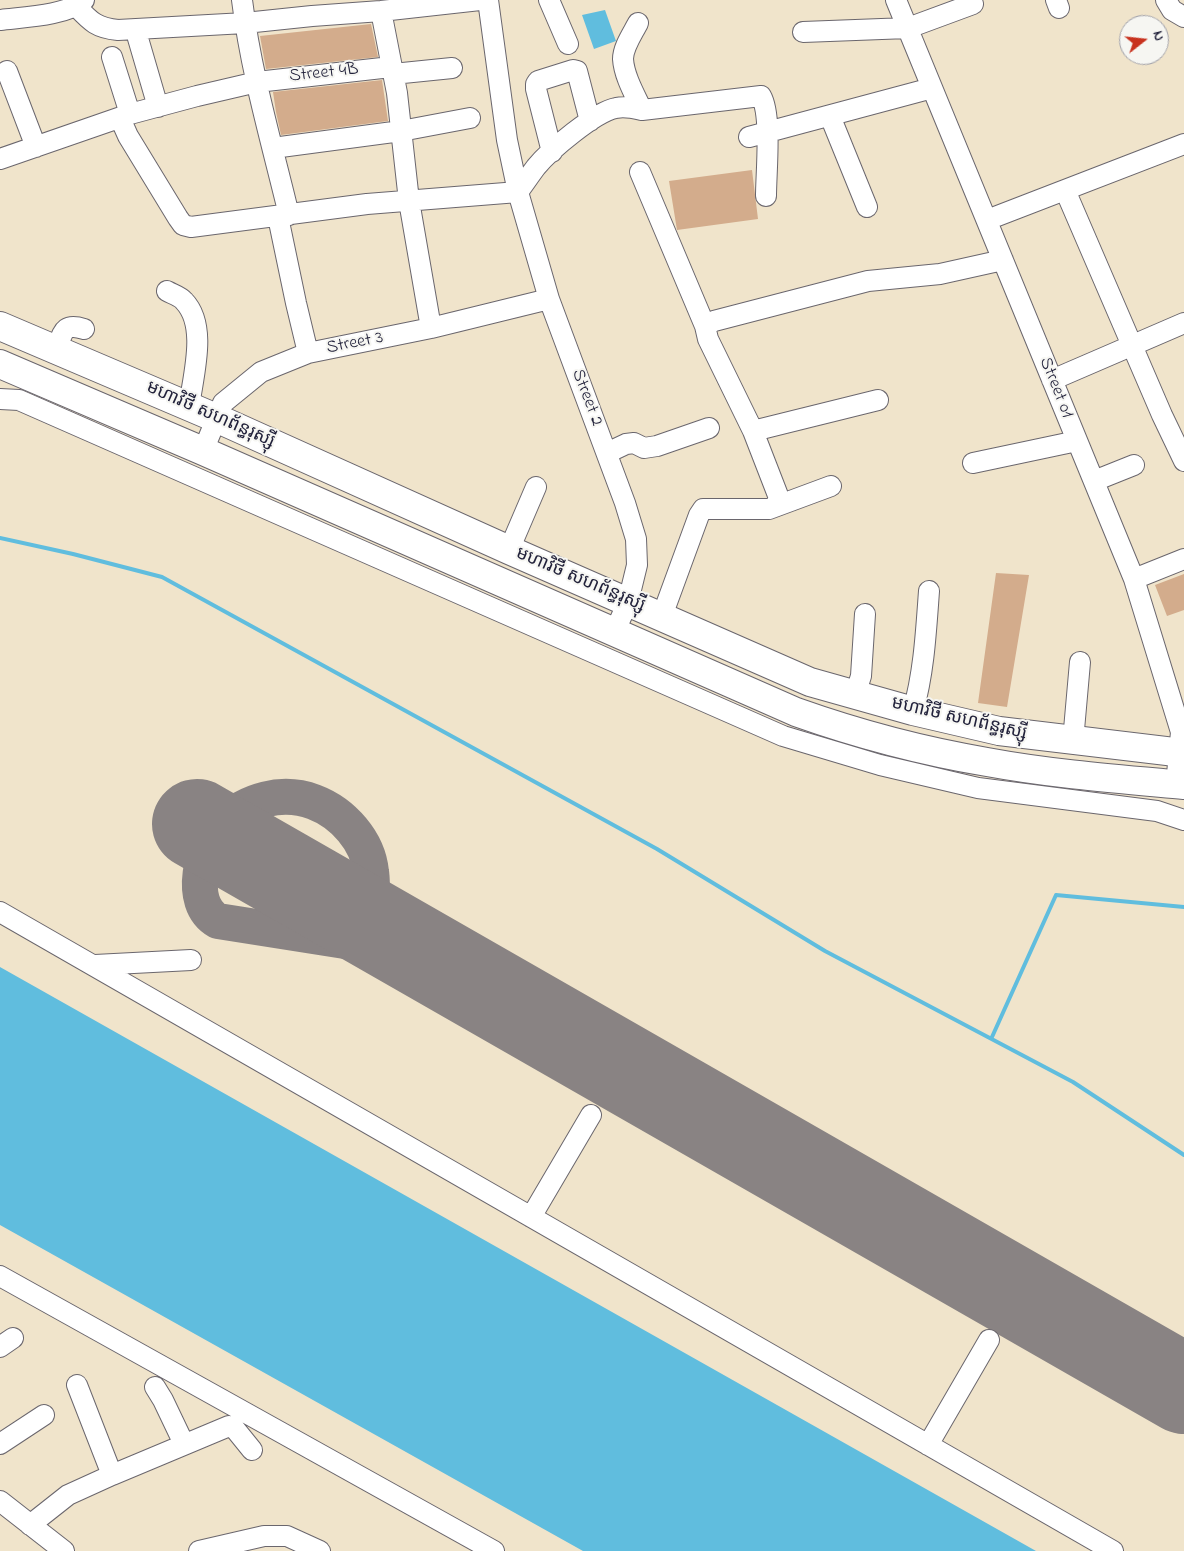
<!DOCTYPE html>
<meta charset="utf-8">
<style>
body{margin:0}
#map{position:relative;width:1184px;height:1551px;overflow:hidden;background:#f0e4cb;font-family:"Indie Flower",sans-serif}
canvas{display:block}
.north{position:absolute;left:1119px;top:15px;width:50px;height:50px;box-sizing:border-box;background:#f6f6f2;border:1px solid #a1a1a9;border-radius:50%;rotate:74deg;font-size:14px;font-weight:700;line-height:20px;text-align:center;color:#22223b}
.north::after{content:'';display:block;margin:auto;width:18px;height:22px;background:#c8321e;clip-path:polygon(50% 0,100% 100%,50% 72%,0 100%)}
</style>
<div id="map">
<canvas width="1184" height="1551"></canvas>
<div class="north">N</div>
</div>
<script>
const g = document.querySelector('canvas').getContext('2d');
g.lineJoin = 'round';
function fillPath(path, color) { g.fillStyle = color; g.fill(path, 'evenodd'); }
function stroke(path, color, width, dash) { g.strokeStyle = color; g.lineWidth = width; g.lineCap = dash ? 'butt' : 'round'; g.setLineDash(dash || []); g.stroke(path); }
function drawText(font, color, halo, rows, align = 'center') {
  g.font = font + ' "Indie Flower","Noto Sans Khmer",sans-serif'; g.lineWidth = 4; g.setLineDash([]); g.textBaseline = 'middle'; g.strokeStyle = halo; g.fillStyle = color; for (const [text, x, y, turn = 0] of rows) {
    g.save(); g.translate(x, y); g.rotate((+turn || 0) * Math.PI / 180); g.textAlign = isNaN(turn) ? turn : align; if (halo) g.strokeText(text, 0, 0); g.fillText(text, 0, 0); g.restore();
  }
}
const water = new Path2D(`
 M605,10L616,41L594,49L582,15Z
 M0,967L1036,1551H583L0,1225Z`);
const stream = new Path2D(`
 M0,538L73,554L162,577L657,849L825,951L1073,1082L1184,1155
 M992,1037L1056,895L1184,907`);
const taxiway = new Path2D(`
 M414,948C403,936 385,920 376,906C370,895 373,884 371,872C368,841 343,813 314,802C282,790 247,800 223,823C202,845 186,903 218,921L364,944L428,957`);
const runway = new Path2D(`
 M197,824L1184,1389`);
const building = new Path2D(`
 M371,24L378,57L266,69L260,36Z
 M382,80L388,121L281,135L276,112L273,92Z
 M752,170L758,219L677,230L669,181Z
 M996,573L1029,575L1007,707L978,703Z
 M1184,574V610L1167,616L1155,585Z`);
const minor = new Path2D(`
 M242,0C251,73 272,144 289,215
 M549,0L568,44
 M896,0L1134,579L1181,732L1176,785
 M1056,0L1059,8
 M1166,0L1172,10L1184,17
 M77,7C91,22 97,28 118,30L245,23L312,16L381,11L480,0
 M381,11L397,93L409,201L431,328
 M0,20C24,17 66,16 84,0
 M638,23C633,33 623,47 623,59C624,76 635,95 642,110
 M803,32L908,28L973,4
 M137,35L158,107
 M112,57L130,114
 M7,71L36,147
 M393,74L452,68
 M830,116L867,207
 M120,118L128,136L178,218L183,225L191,227L367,204L518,192L507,140L488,0
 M749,137L932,88
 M273,148L401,131L470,118
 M552,152L536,89V84L538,81L573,70L577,71L590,121
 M0,159L130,114L197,96L257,82L391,67
 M640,172L705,326L708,339L753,431L779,498L776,505
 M1065,190L1162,415L1184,461
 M278,217L296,303L308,353
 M987,220L1184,144
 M167,291C172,294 180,296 184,301C208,326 193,375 189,407
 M705,326L714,321L868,281L940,274L1003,260
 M56,350C63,334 62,322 84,329
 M1052,380L1184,323
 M0,399L19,400L783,736L880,765L978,788L1157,811L1184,820
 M753,431L878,400
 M203,451L223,403L261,372L308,353L431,328L549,299
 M607,453L626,444L634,443L644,448L657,446L709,428
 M973,463L1077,441
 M1094,481L1134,465
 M509,550L536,487
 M1134,579L1184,559
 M662,616L699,515L703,509H769L831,486
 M614,633L628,602L637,565L636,539L625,503L549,299L518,192C524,184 530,175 536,167C550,150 595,112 616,108C625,106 633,108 642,110L761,96C772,115 766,172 766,196
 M855,695L861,676L865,614
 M913,711C924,672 926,632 929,591
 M1073,741L1080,662
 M0,912L1113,1551
 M95,965L191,960
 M531,1217L591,1115
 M0,1276L494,1551
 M0,1347L13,1338
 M77,1385L112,1475
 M155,1387L163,1400L184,1444
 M0,1444L44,1415
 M928,1445L989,1340
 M0,1501L64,1551
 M30,1525L68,1495L112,1475L229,1426L235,1429L252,1450
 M199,1551L264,1536H287L320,1551`);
const highway = new Path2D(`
 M0,326L216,418L509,550L810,682L913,711L999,731L1184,753
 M0,364L203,451L796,712C858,734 922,751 987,762C1052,774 1118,779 1184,785`);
const streetNames = [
 ["Street 4B",324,74,-6],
 ["Street 3",355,344,-11],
 ["Street 01",1055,388,68],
 ["Street 2",586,398,69],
 ["មហាវិថី សហព័ន្ធរុស្ស៊ី",210,416,24],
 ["មហាវិថី សហព័ន្ធរុស្ស៊ី",580,581,23],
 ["មហាវិថី សហព័ន្ធរុស្ស៊ី",959,720,13]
];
fillPath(water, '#60bdde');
stroke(stream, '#60bdde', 4);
stroke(taxiway, '#898383', 36);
stroke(runway, '#898383', 90);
fillPath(building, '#d3ac8c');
stroke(minor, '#6a666d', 22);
stroke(highway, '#6a666d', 30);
stroke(minor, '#fff', 20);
stroke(highway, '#fff', 28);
drawText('18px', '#22223b', '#f6f6f2', streetNames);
</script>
